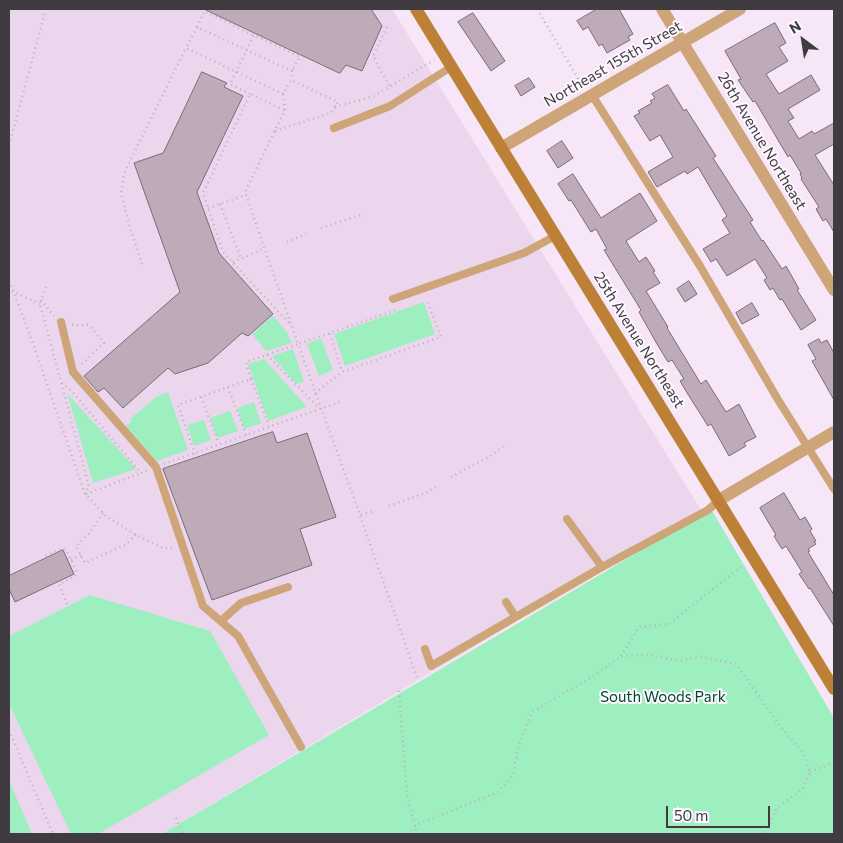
<!DOCTYPE html>
<style>
body{margin:0}
#map{position:relative;width:843px;height:843px;overflow:hidden;background:#f6e6f7;font-family:Commissioner,sans-serif}
canvas{display:block}
.frame{position:absolute;inset:0;border:10px solid #403a41;pointer-events:none}
.north{position:absolute;left:778px;top:15px;width:50px;height:50px;-webkit-text-stroke:4px #fdf7fe;paint-order:stroke;rotate:329deg;font-size:14px;font-weight:700;line-height:20px;text-align:center;color:#403a41}
.north::after{content:'';display:block;margin:auto;width:18px;height:22px;background:#403a41;clip-path:polygon(50% 0,100% 100%,50% 72%,0 100%)}
.scale{position:absolute;left:666px;top:806px;width:104px;height:22px;box-sizing:border-box;border:2px solid #403a41;border-top:0;padding-left:6px;font-size:15px;line-height:18px;white-space:nowrap;color:#403a41;-webkit-text-stroke:4px #fdf7fe;paint-order:stroke}
</style>
<div id="map">
<canvas width="843" height="843"></canvas>
<div class="frame"></div>
<div class="north">N</div>
<div class="scale">50 m</div>
</div>
<script>
const g = document.querySelector('canvas').getContext('2d');
g.lineJoin = 'round';
function fillPath(path, color) { g.fillStyle = color; g.fill(path, 'evenodd'); }
function stroke(path, color, width, dash) { g.strokeStyle = color; g.lineWidth = width; g.lineCap = dash ? 'butt' : 'round'; g.setLineDash(dash || []); g.stroke(path); }
function drawText(font, color, halo, rows, align = 'center') {
  g.font = font + ' Commissioner,sans-serif'; g.lineWidth = 4; g.setLineDash([]); g.textBaseline = 'middle'; g.strokeStyle = halo; g.fillStyle = color; for (const [text, x, y, turn = 0] of rows) {
    g.save(); g.translate(x, y); g.rotate((+turn || 0) * Math.PI / 180); g.textAlign = isNaN(turn) ? turn : align; if (halo) g.strokeText(text, 0, 0); g.fillText(text, 0, 0); g.restore();
  }
}
const built = new Path2D(`
 M9,9H392L701,510L162,834H9Z`);
const green = new Path2D(`
 M424,302L435,334L345,366L334,334Z
 M273,316L287,332L291,343L266,351L252,334Z
 M321,338L333,370L319,376L307,344Z
 M293,349L304,382L296,384L272,356Z
 M264,359L307,407L268,421L248,364Z
 M168,392L188,450L157,461L126,426L132,421L130,419L156,397Z
 M67,393L136,469L93,483Z
 M254,402L261,423L244,429L237,408Z
 M230,411L238,431L217,438L210,418Z
 M204,420L211,440L194,446L187,425Z
 M711,509L834,718V834H162Z
 M90,595L210,631L269,735L98,834H71L9,704V636Z
 M9,780L32,834H9Z`);
const building = new Path2D(`
 M204,9H371L382,26L362,71L346,65L340,73Z
 M597,9H619L633,34L628,37L630,40L607,53L602,44L599,46L588,27L583,30L577,21Z
 M473,13L505,61L491,71L458,22Z
 M775,23L786,43L779,47L788,61L766,74L779,94L811,75L820,90L788,109L794,118L788,121L799,139L812,131L814,134L834,123V144L815,155L834,185V232L826,219L823,221L816,209L819,207L801,179L802,178L800,174L801,173L790,155L788,157L755,101L753,102L738,80L741,79L725,51Z
 M202,72L227,83L224,87L243,96L197,192L219,253L273,314L248,336L242,333L208,363L175,374L168,368L123,408L104,388L98,392L84,376L180,292L134,163L163,153Z
 M529,78L535,87L521,96L515,86Z
 M668,85L684,111L686,109L716,156L713,158L753,220L750,222L762,241L763,240L782,269L786,266L799,289L797,290L816,320L801,330L782,299L780,300L773,288L770,290L764,280L767,278L755,259L727,276L716,259L711,262L703,249L730,233L722,220L727,216L698,167L687,174L685,171L657,187L648,172L673,157L660,135L650,141L634,116L640,113L638,111L652,103L650,101L655,98L652,94Z
 M562,141L573,158L558,168L547,151Z
 M573,174L601,218L640,193L657,221L626,241L639,262L646,257L655,271L653,272L660,283L646,291L668,327L667,328L701,384L706,380L726,412L739,404L756,437L744,443L746,446L729,456L711,424L708,426L689,396L680,381L684,379L672,360L668,362L657,344L639,312L641,310L604,250L607,249L596,229L591,232L571,200L569,201L558,184Z
 M689,281L697,294L685,302L677,289Z
 M752,303L759,315L742,324L736,313Z
 M819,339L821,343L827,340L834,353V400L812,361L816,359L808,345Z
 M273,432L277,443L307,433L336,517L300,529L312,565L212,600L163,469Z
 M784,493L800,520L805,517L812,529L810,531L816,541L814,542L816,544L808,549L810,551L808,552L834,595V626L810,588L809,589L799,574L802,572L786,546L782,549L774,536L776,535L760,508Z
 M63,550L74,574L15,602L9,589V576Z`);
const path = new Path2D(`
 M537,9L583,87
 M197,27L205,11L253,35
 M387,27L373,56L390,87
 M250,94L230,84L254,35L300,57L292,71
 M283,94L186,48L197,27L292,71L291,80
 M335,107L374,96L434,60
 M284,110L250,94L203,193L223,252L291,325
 M275,131L331,113L338,102L291,80L283,94L285,110L245,192L298,344L396,310
 M9,145L46,9
 M220,204L241,259
 M208,208L246,195
 M321,228L364,214
 M287,242L306,234
 M233,262L265,248
 M142,264L129,225L121,193L125,171L186,48
 M9,281L29,332L85,494L106,516L136,535L163,548H174
 M46,287L40,304L89,486L85,494
 M12,291L40,304
 M41,300L54,316
 M72,325H89L104,343L82,364
 M330,334L342,372
 M267,355L319,408
 M251,379L269,426
 M62,383L69,388L141,473L147,470
 M228,387L246,435
 M315,393L342,372L441,337L427,299
 M201,397L219,444
 M195,454L178,405L251,379L246,362L298,344L360,515L374,511
 M164,464L342,401
 M451,477L492,455L505,445
 M86,494L141,473
 M389,506L428,492L438,485
 M103,513L89,534L76,546L85,563L125,545L136,535
 M360,516L417,677
 M46,556L63,548L66,550L77,572L75,576L59,584L68,606
 M71,560L81,555
 M621,656L639,627L669,624L742,566
 M399,691L407,796L417,834
 M9,730L53,834
 M810,772L834,762
 M176,818L182,834
 M408,834L416,825L498,792L513,775L518,748L532,712L592,677L621,656L651,655L679,661L701,657L736,664L780,726L804,754L810,772L802,790L777,808L764,834`);
const lane = new Path2D(`
 M592,95L700,266L777,398L834,489
 M334,128L390,106L451,67
 M393,299L524,253L555,236
 M61,322L73,372L156,467L203,606L238,636L301,747
 M567,519L602,567
 M506,602L515,616
 M221,621L241,603L288,587
 M425,649L431,666L602,567L708,510L719,500`);
const street = new Path2D(`
 M662,9L834,290
 M501,148L740,9
 M719,500L834,432`);
const secondary = new Path2D(`
 M416,9L834,689`);
const streetNames = [
 ["Northeast 155th Street",613,64,-30],
 ["26th Avenue Northeast",762,141,59],
 ["25th Avenue Northeast",639,340,58]
];
const parkNames = [
 ["South Woods Park",663,697]
];
fillPath(built, '#ecd6ee');
fillPath(green, '#9defbf');
fillPath(building, '#bdabb9');
stroke(building, '#7b6a78', 1);
stroke(path, '#bdb0be', 2.5, [1, 4]);
stroke(lane, '#cda579', 8);
stroke(street, '#cda579', 12);
stroke(secondary, '#bc8137', 12);
drawText('15px', '#403a41', '#fdf7fe', streetNames);
drawText('15px', '#00482a', '#fdf7fe', parkNames);
</script>
